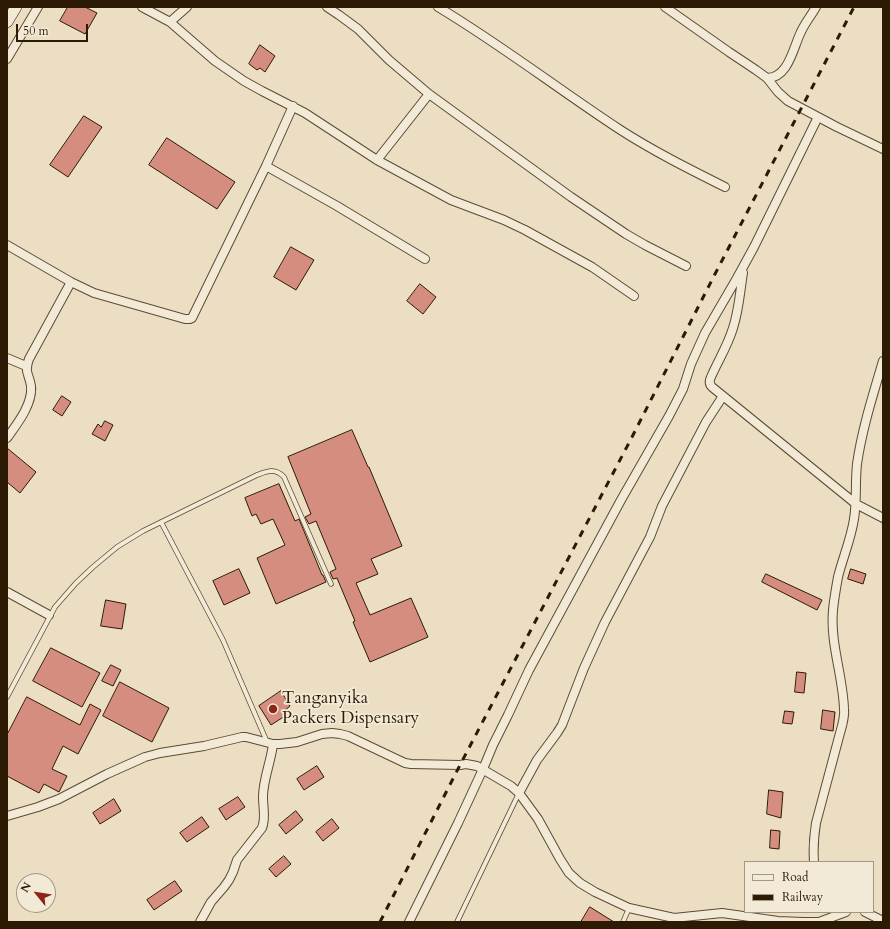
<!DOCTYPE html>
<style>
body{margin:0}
#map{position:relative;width:890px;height:929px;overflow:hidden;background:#ebdec2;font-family:Cardo,serif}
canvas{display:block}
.frame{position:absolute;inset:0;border:8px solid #2d1a04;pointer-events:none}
.legend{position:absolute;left:744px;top:861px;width:130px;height:52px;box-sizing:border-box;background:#f2ead7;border:1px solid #a39783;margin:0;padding:5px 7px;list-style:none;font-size:12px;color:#2d1a04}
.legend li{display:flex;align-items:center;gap:8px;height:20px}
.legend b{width:20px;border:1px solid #a39783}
.north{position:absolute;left:16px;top:873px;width:40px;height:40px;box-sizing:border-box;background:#f2ead7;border:1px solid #a39783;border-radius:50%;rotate:300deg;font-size:11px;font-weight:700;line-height:16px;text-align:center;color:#2d1a04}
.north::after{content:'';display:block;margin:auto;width:14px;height:18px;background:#8f2418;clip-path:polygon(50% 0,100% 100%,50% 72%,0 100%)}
.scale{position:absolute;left:16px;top:24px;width:72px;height:18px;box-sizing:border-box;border:2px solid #2d1a04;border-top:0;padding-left:5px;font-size:12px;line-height:14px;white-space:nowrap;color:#2d1a04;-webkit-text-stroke:3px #f2ead7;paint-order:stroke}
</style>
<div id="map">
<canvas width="890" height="929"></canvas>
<div class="frame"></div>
<ul class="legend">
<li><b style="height:5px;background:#f2ead7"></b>Road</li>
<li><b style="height:5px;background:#2d1a04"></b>Railway</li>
</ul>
<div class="north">N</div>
<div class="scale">50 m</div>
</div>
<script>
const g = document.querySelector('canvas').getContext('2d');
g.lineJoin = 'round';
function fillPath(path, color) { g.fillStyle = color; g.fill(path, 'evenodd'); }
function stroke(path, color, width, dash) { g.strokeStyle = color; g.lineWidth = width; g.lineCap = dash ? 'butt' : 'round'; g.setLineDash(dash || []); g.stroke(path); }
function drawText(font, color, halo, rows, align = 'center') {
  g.font = font + ' Cardo,serif'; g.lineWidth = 3.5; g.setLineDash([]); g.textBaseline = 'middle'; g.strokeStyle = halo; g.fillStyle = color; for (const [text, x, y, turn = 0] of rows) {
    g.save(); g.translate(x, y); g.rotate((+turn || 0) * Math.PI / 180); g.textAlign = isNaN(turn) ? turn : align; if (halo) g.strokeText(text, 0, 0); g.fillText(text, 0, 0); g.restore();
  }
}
const building = new Path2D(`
 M68,7H85L97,13L85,34L60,21Z
 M260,45L275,56L265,72L260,68L257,70L249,64Z
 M84,116L102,127L68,177L50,165Z
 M167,138L235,182L217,209L149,165Z
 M291,247L314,260L296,290L274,277Z
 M420,284L436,297L423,314L407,301Z
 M62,396L71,402L62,416L53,410Z
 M105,421L113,425L105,441L92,434L98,424L101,427Z
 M352,430L368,467H369L402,546L371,559L378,574L356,583L370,615L411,598L428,637L370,662L353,622L355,621L337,578L333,579L330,572L336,569L316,521L309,524L305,517L311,514L288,457Z
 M7,448L36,472L20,493L7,482Z
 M279,484L295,521L299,519L322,575H323L326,582L276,604L257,558L285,545L273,519L261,524L256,514L252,516L245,498Z
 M239,569L250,593L224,605L213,581Z
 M851,569L866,574L863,584L848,579Z
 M766,574L822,600L817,610L762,582Z
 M106,600L126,604L122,629L101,626Z
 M51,648L100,673L82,707L33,681Z
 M111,665L121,670L113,686L102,681Z
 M797,672L806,673L804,693L795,692Z
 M120,682L169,708L152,742L103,716Z
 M281,691L290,706L283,712L285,716L271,725L259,706Z
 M27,697L80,725L90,704L101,710L78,754L63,746L52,769L67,776L59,792L44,784L39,793L7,776V735Z
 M823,710L835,712L833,731L821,729Z
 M785,711L794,712L792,724L783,723Z
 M317,766L324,777L304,790L297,779Z
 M769,790L783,792L781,818L767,814Z
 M238,797L245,807L226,820L219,809Z
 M114,799L121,811L100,824L93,813Z
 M296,811L303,820L286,834L279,825Z
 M202,817L209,827L187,842L180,833Z
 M332,819L339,828L323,841L316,832Z
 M771,830L780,831L779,849L770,848Z
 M284,856L291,864L276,877L269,869Z
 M175,881L182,891L154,910L147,900Z
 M590,907L614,922H581Z`);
const lane = new Path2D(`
 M161,522L223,640L267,742
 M7,697L55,607L76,583L93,567L117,547L143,531L257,475C268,471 275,468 284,477L331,584
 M457,922L519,793
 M623,922L629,908`);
const street = new Path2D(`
 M142,7L170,22L215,61L244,81L262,91L305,113L377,160L451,200L504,220L525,230L592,267L608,278L634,296
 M327,7L339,15L358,29L389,60L429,94L571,197L626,234L645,245L686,266
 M438,7C500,44 558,89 619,129C653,151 689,169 725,187
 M665,7L729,52L756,70L767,78L778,92L788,101L837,127L883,149
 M170,22L187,7
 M7,59L38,7
 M767,78C788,78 793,49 800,34C804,24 811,16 816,7
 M377,160L429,94
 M266,166L337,206L425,259
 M7,245L71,282L94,293L185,319H190L192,318L266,166L293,106
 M743,273C740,291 739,310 733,328C728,345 718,361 711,377C709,381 709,384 712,387L856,504L883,518
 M7,358L26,366
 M7,438C17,424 33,404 31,386C29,373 24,373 29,359L71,282
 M7,592L49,615
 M519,793L537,760L557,733L562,725L584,668L605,622L650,537L662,506L706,422L723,396
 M7,816L38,807L59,799L107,774L145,757L160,753L204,746L242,737H246L273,744H280L297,742L322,734L332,733L340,734L348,736L405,763L411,764L460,765L466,764L477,766L511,786L519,793L538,819L560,859L569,873L580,883L595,892L629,908L674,918L722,913L778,921L803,922H819L846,912
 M814,862C813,849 814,836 816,823L840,733C842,726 845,717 844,709C843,676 830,644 833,610C834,599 836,588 838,577C843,557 851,539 854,519C857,501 855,482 857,464C862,429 873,395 883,361
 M865,912L883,921
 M200,922L211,902L224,887L229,880L233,872L237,860L262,828C266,818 263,808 263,797C263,779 271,762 273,744
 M409,922L458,823L483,769L493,745L508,715L529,670L621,500L669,416L683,389L691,364L705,333L737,278L754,247L818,117`);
const secondary = new Path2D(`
 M7,22L16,7`);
const rail = new Path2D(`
 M380,922L460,765L631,439L715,274L854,7`);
const markers = [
 [273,709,5,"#8f2418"]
];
const poiNames = [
 ["Tanganyika",282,699],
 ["Packers Dispensary",282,719]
];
fillPath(building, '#d48d7f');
stroke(building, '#2d1a04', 1);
stroke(lane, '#5c4b34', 5.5);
stroke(street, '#5c4b34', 10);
stroke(secondary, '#2d1a04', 12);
stroke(lane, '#f2ead7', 4);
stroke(street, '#f2ead7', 8);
stroke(secondary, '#f2ead7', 11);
stroke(rail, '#2d1a04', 3, [7, 7]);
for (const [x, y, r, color] of markers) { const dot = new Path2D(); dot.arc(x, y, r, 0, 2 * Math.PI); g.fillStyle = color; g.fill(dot); stroke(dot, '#f2ead7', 1.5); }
drawText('17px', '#2d1a04', '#f2ead7', poiNames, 'left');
</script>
